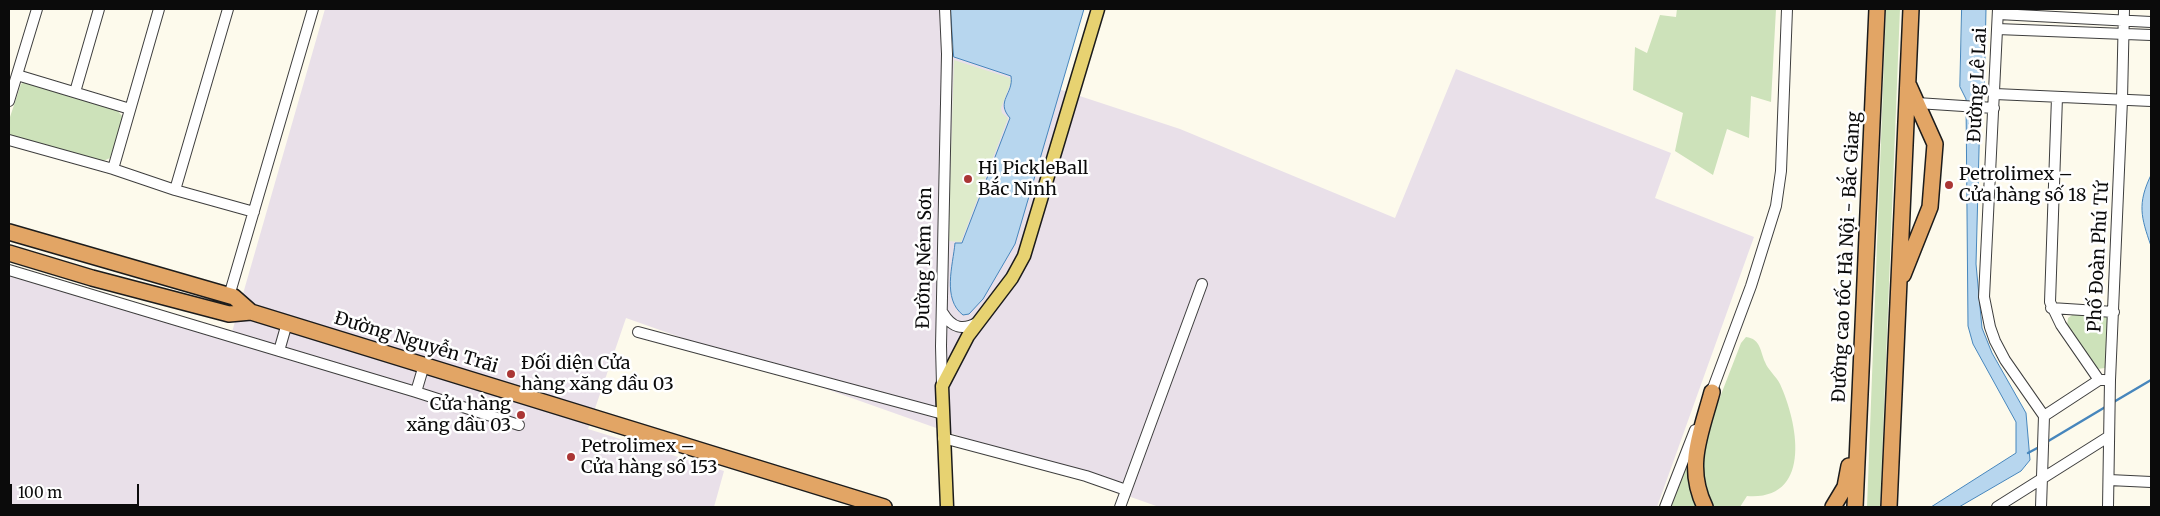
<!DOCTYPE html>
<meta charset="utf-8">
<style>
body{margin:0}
#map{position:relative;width:2160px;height:516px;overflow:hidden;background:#fdfaec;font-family:Merriweather,serif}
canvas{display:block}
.frame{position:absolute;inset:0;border:10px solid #0b0b0b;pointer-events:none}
.scale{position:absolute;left:10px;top:484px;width:129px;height:22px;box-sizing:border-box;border:2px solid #0b0b0b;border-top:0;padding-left:6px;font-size:15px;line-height:18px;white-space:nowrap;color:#0b0b0b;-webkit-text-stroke:4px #fff;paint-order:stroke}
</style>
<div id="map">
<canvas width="2160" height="516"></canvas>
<div class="frame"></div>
<div class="scale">100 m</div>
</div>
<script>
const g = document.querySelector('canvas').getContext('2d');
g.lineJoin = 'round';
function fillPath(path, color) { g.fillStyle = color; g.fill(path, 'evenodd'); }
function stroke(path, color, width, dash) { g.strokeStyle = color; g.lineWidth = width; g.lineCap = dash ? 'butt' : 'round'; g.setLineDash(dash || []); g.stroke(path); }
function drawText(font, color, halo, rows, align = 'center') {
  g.font = font + ' Merriweather,serif'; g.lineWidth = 5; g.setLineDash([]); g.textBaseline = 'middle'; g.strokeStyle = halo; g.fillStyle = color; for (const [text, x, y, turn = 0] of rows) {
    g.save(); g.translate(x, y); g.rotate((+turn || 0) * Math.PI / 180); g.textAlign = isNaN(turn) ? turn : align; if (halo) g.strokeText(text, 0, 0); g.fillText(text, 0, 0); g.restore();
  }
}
const industrial = new Path2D(`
 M325,9H949L952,54L1180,129L1395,218L1456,69L1671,153L1655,198L1754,237L1657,507H1159L626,318L588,429L724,471L714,507H9V273L230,339Z`);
const green = new Path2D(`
 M1677,9H1776L1771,102L1751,96L1749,138L1727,129L1713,175L1675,151L1683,113L1633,90L1635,47L1647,53L1660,15L1676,17Z
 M1886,9H1900L1880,507H1867Z
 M26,81L116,109L123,117L110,158L101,162L10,135L9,120L21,84Z
 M2075,313L2106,315L2108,320L2107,365L2105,368L2097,369L2067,326L2068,318Z
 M1746,337C1761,339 1760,351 1765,362C1768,370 1776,376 1780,384C1798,423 1813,501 1747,496L1740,507H1713L1706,495L1698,468L1710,423L1741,343Z
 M1688,459L1701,507H1669Z`);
const pitch = new Path2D(`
 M954,60L1010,78L1011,82L1001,108L1002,113L1008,118L961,242L948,241Z`);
const water = new Path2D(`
 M951,9H1084L1015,244L983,299L969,314L963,315C942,299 953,265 955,243H962L1010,118C995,101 1014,94 1011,76L954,57Z
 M1962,9H1986L1984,102L1980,112L1976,264L1982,328L1992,353L2026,413L2030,460L2021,471L1959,507H1931L2016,453V422L1973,344L1968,326L1966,99L1960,87Z
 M2151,175V246C2141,217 2137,204 2151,175Z`);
const stream = new Path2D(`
 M2112,403L2151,380
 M2045,443L2107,406
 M2028,453L2041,446`);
const minor = new Path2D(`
 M1998,9L1984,297L1990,327L1995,341L2005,360L2044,416L2041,507
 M1998,14L2151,22
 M1997,29L2151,35
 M17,75L130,109
 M75,92L99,9
 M1995,94L2151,101
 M2057,97L2050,302L2061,325L2099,380
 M9,101L37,9
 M1917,103L1994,108
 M9,140L113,169L175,190L254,212
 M113,169L159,9
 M175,190L228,9
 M9,270L416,392L424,365
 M229,296L313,9
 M2051,308L2114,312
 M943,313C952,328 963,331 978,322
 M638,332L943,414
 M279,351L287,323
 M942,385L941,346L947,54L945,9
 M416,392L519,425
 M1710,396L1751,286L1776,206L1781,171L1787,9
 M2044,416L2099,380H2104
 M943,438L1086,476L1126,490
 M2109,480L2151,482
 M1120,507L1202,284
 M1665,507L1695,430
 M1997,507L2108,437
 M2108,507L2110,380L2122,100L2124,9`);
const major = new Path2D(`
 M947,507L942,386L968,336L1012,278L1024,256L1098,9`);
const highway = new Path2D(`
 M9,232L234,297L251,312L884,507
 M9,253L92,278L229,314L251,312
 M1903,275L1930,207L1935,144L1909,86
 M1705,507C1685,466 1701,433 1712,392
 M1833,507L1845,487L1849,466
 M1855,507L1877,9
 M1889,507L1911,9`);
const markers = [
 [968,179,5,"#aa3635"],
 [1949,185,5,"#aa3635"],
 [511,374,5,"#aa3635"],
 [521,415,5,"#aa3635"],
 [571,457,5,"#aa3635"]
];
const streetNames = [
 ["Đường Lê Lai",1978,85,-87],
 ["Đường cao tốc Hà Nội - Bắc Giang",1847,257,-87],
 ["Phố Đoàn Phú Tứ",2099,257,-87],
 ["Đường Ném Sơn",925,258,-89],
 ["Đường Nguyễn Trãi",416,343,17]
];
const poiNames = [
 ["Hi PickleBall",978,169],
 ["Bắc Ninh",978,190],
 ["Petrolimex –",1959,175],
 ["Cửa hàng số 18",1959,196],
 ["Đối diện Cửa",521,364],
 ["hàng xăng dầu 03",521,385],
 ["Cửa hàng",511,405,"right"],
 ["xăng dầu 03",511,426,"right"],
 ["Petrolimex –",581,447],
 ["Cửa hàng số 153",581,468]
];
fillPath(industrial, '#e9e0e9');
fillPath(green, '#cde2ba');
fillPath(pitch, '#deebcb');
fillPath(water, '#b7d6ee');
stroke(water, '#4786bc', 1);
stroke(stream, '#4786bc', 2.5);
stroke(minor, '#3e3e3e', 12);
stroke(major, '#1c1c1c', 15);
stroke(highway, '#1c1c1c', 18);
stroke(minor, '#fff', 10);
stroke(major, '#e7d271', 12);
stroke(highway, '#e2a565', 15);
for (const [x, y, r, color] of markers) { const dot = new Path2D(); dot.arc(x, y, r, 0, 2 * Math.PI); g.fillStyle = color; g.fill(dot); stroke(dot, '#fff', 2); }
drawText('18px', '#0b0b0b', '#fff', streetNames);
drawText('18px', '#0b0b0b', '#fff', poiNames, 'left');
</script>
